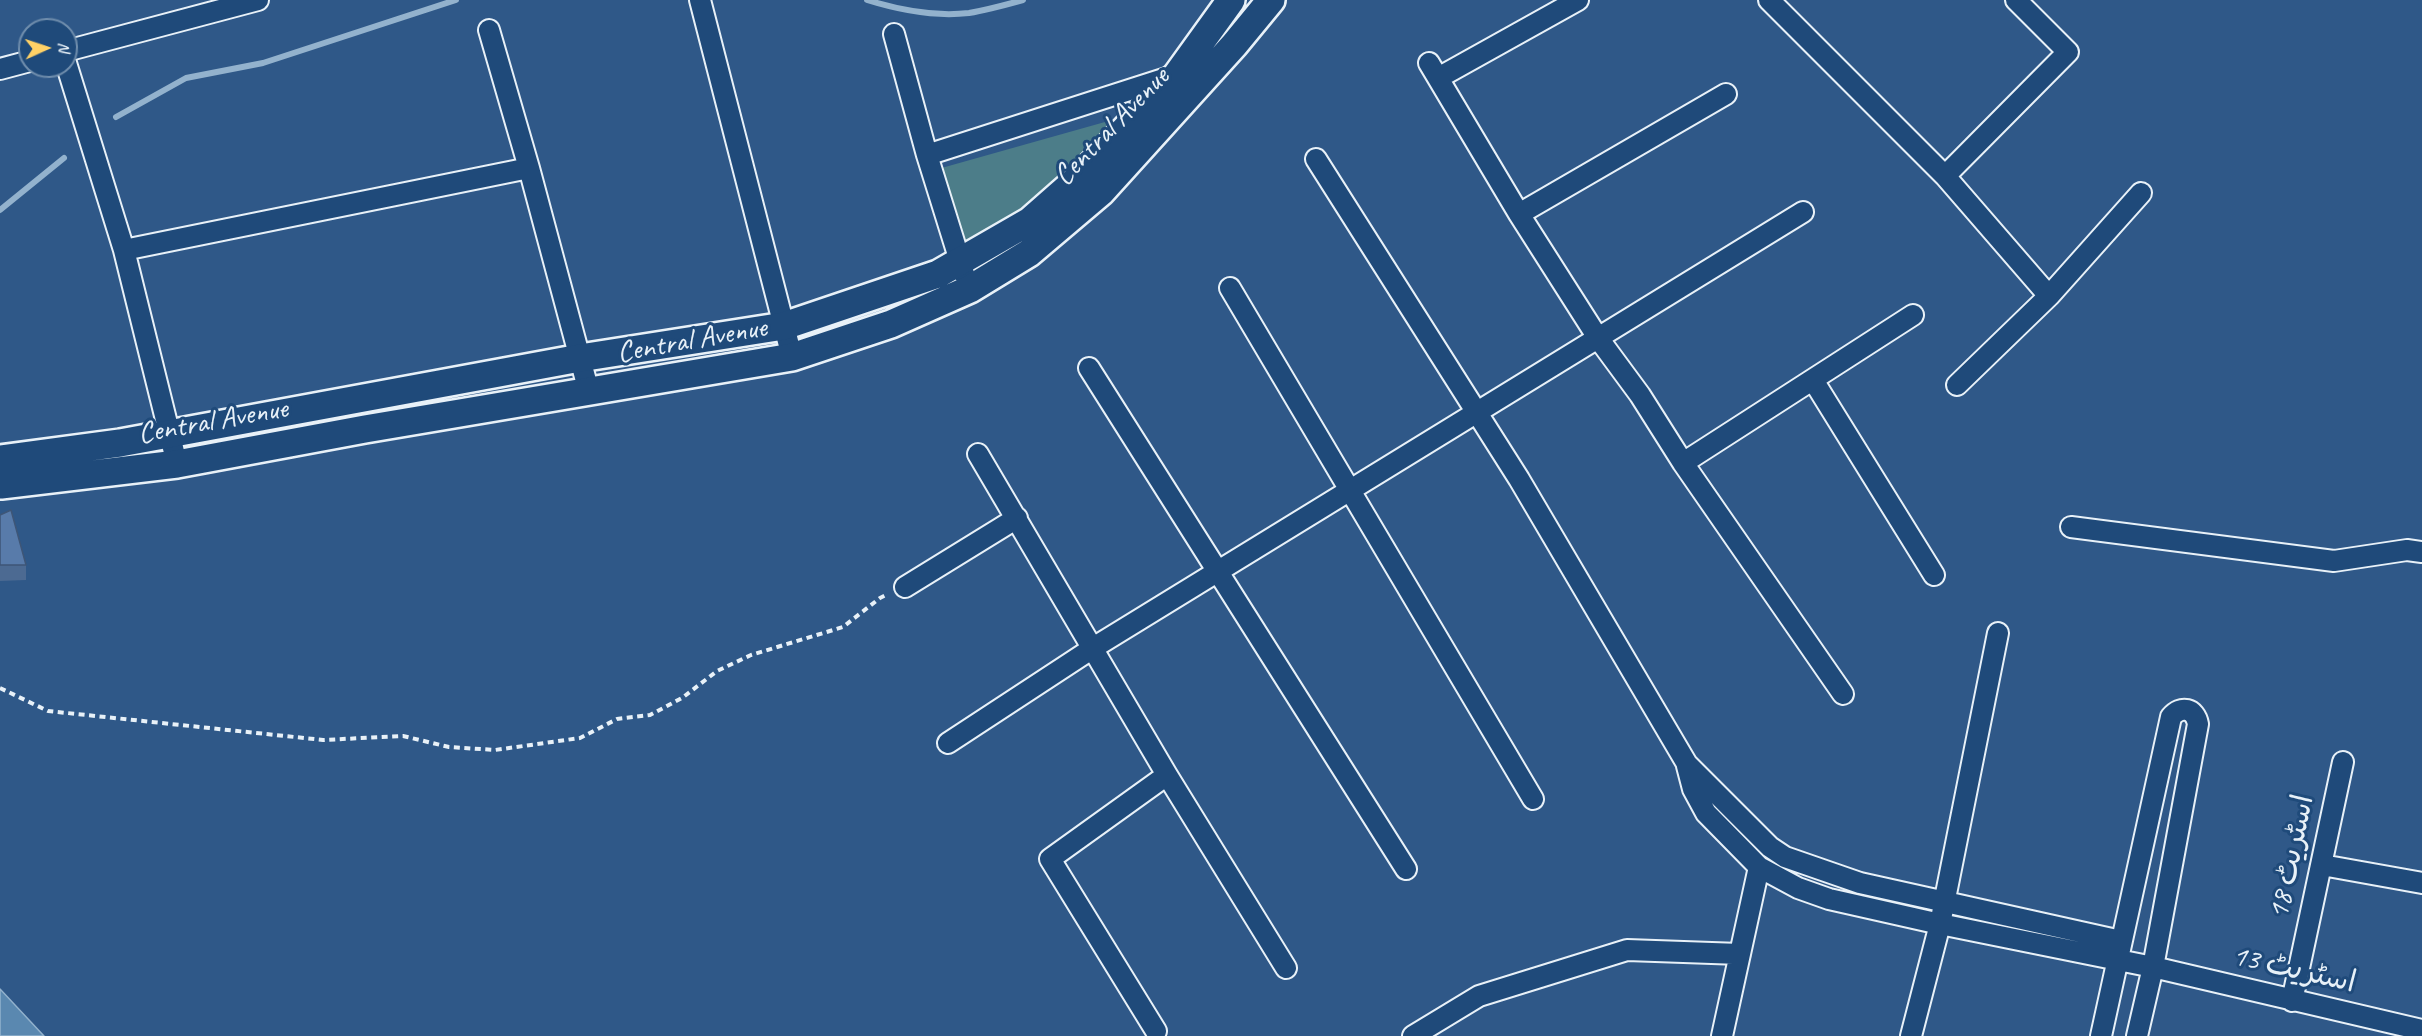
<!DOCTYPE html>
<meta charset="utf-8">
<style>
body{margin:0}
#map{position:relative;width:2422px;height:1036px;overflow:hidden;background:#2f5888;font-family:Caveat,sans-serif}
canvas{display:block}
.north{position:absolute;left:18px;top:18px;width:60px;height:60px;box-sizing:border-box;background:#1f4a7a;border:2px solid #6f8dac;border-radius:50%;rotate:87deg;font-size:16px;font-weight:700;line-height:24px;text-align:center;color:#e8f1f8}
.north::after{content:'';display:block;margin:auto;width:21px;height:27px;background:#ffd166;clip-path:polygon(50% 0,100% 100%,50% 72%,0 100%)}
</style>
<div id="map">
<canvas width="2422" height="1036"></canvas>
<div class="north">N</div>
</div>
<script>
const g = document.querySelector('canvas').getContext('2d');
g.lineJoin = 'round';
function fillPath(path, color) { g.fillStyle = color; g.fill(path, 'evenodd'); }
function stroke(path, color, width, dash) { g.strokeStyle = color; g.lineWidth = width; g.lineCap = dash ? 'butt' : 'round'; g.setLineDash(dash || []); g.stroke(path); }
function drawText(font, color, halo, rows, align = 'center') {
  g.font = font + ' Caveat,"Playpen Sans Arabic",sans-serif'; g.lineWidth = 6; g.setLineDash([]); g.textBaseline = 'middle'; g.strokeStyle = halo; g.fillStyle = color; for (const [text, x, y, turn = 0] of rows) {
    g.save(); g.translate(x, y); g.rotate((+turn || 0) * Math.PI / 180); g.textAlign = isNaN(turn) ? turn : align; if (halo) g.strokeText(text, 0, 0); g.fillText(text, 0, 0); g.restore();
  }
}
const green = new Path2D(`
 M1112,120L1093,144L1041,197L964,253L938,169Z`);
const water = new Path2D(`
 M0,989L44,1036H0Z`);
const stream = new Path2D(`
 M867,0C899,10 935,17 969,13C987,10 1005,5 1023,0
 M116,117L186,78L263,63L456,0
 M0,210L64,158`);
const path = new Path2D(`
 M0,688L48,711L323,740L403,736L449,747L495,750L580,738L617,719L650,715L682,698L717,671L751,655L843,627L880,598L888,594`);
const street = new Path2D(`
 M700,0L792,357
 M1769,0L1945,176L2049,296
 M489,30L529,168L589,392
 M894,34L927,155L964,274
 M66,51L258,0
 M66,63L124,250L177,464
 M1429,63L1519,214L1598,338L1640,395L1683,463L1843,694
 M0,69L30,61
 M1438,78L1578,0
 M927,155L1176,75
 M1316,159L1519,479L1687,764L1770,847L1785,857L1860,883L2121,941
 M1945,176L2068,52L2016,0
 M1519,214L1726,94
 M124,250L529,168
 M1230,288L1533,799
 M1089,368L1406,869
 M1813,380L1934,575
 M1957,385L2049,296L2141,193
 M978,454L1167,775L1286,968
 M1683,463L1913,315
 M2071,527L2334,561L2407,550L2422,552
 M905,587L1017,518
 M948,743L1093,648L1803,212
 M1687,766L1693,789L1706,813L1759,867L1798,888L1829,899L1940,924L2153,967L2422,1030
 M2322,865L2422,883
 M2292,1001L2343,762
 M1156,1031L1050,859L1167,775
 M1413,1036L1479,996L1627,950L1740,954
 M1722,1036L1759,867
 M1911,1036L1940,924L1998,633
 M2101,1036L2171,717C2181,705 2195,708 2198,724L2153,967L2137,1036`);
const secondary = new Path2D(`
 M0,459L120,443L580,358L784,326L938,274L1030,221L1080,177L1177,75L1231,0
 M1,485L177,464L365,429L792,357L891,324L970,289L1029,253L1101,192L1234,45L1271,0`);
const wall = new Path2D(`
 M0,515L26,565V580L0,581Z`);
const building = new Path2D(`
 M11,510L26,565H0V515Z`);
const streetNames = [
 ["Central Avenue",1112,127,-46],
 ["Central Avenue",692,341,-10],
 ["Central Avenue",213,422,-10],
 ["اسٹریٹ 18",2292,857,-78],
 ["اسٹریٹ 13",2294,970,13]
];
fillPath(green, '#4c7d89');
fillPath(water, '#5a88b0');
stroke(water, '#93b2cd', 1.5);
stroke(stream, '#93b2cd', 6);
stroke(street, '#e8f1f8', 24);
stroke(secondary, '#e8f1f8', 32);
stroke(path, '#e8f1f8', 4, [6, 4.5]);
stroke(street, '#1f4a7a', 20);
stroke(secondary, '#1f4a7a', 27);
fillPath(wall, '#4c6a92');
fillPath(building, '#587baa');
stroke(building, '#3e5677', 1.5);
drawText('30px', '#e8f1f8', '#1f4a7a', streetNames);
</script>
